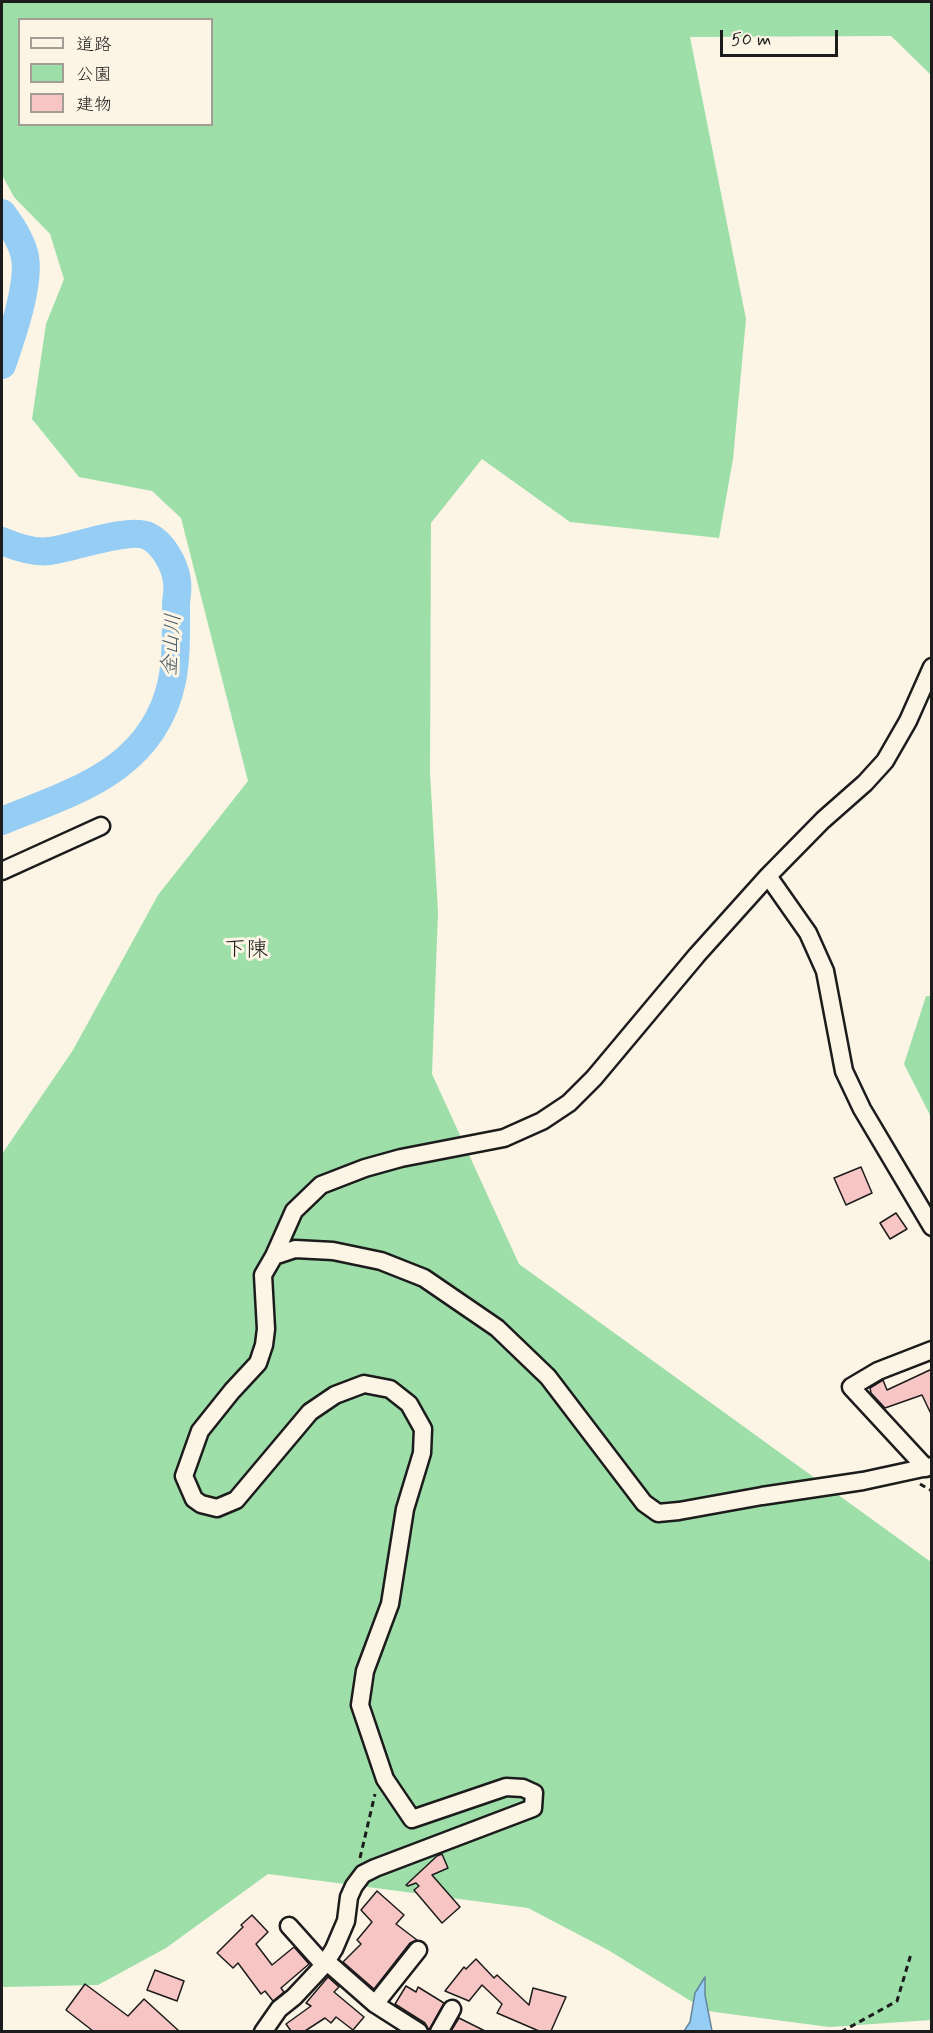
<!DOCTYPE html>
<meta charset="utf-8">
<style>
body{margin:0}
#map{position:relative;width:933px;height:2033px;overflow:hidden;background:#fcf5e5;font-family:Mynerve,"Klee One",sans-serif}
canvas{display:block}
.frame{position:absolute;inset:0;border:3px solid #1c1c1c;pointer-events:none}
.legend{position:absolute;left:18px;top:18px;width:195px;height:108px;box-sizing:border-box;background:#fcf5e5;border:2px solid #a29e95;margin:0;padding:8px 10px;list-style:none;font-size:18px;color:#1c1c1c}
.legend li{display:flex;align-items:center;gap:12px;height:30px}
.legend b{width:30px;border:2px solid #a29e95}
.scale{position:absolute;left:720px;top:30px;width:118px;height:27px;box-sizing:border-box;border:3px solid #1c1c1c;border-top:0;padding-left:8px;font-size:18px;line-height:21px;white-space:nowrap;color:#1c1c1c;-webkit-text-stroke:4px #fcf5e5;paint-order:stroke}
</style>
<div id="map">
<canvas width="933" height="2033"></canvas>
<div class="frame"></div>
<ul class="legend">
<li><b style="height:8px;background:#fcf5e5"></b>道路</li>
<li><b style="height:16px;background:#9edfa9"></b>公園</li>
<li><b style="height:16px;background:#f7c6c4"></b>建物</li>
</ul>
<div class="scale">50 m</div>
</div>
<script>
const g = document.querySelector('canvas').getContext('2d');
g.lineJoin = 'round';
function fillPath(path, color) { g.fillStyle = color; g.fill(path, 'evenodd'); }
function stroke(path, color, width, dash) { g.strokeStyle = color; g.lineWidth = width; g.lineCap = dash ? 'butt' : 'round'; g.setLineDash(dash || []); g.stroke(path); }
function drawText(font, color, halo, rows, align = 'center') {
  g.font = font + ' Mynerve,"Klee One",sans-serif'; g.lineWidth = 6; g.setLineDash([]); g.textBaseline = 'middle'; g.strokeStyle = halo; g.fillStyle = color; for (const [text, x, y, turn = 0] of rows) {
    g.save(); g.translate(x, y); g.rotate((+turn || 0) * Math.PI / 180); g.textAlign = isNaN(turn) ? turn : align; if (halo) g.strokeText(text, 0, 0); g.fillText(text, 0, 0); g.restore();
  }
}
const green = new Path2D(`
 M2,2H931V75L891,36L690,37L746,319L733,459L719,538L570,522L482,459L431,523L430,772L438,912L432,1074L519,1264L931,1562V2020L829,2027L707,2011L608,1950L528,1908L268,1874L166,1948L98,1985L4,1987L2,1985V1154L73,1050L158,895L248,781L181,518L152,491L79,477L32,419L46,324L64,279L50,234L14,197L2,175ZM20,20H212V124H20Z
 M926,996H931V1117L904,1064Z`);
const water = new Path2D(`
 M705,1977V1995L712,2031H684L690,2022L695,1993Z`);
const river = new Path2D(`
 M2,213C11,225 22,242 25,257C30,286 11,338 2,365
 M2,541C16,547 34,553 50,551C73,548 129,527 148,536C163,543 175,565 177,581C178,588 177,596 176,603C176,628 177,656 172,681C153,770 75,791 2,821`);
const building = new Path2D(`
 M861,1167L872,1193L846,1205L834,1178Z
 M896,1213L907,1229L890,1239L880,1223Z
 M932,1369V1416L922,1395L885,1408L871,1393L870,1388L883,1380L887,1390Z
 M442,1854L448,1868L432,1875L460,1907L442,1923L414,1890L419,1886L416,1883L408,1886L406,1885L437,1856Z
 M377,1891L404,1915L396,1924L417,1940L410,1943L374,1989L343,1962L361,1944L357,1940L372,1922L361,1910Z
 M252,1915L268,1932L256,1944L272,1965L294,1947L309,1964L281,1988L284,1992L273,2001L265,1991L261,1994L238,1963L233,1968L217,1953L243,1927L241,1925Z
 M476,1959L494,1978L497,1975L529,2005L533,1988L566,1997L551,2031H539L497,2013L502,2004L482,1985L469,2001L445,1991L464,1967L466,1969Z
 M155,1970L184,1981L177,2001L147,1990Z
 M328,1977L339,1987L334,1992L364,2017L353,2030L336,2017L331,2023L325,2018L305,2031H291L286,2024L311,2006L306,2003Z
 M85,1984L128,2016L144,1999L179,2031H93L66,2010Z
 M406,1986L416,1992L418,1987L444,2003L429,2030L425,2023L395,2004Z
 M459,2018L485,2031H451Z`);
const path = new Path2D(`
 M920,1484L932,1491
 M360,1858L375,1794
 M841,2032L897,2001L911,1954`);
const street = new Path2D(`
 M2,871L101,826
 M768,876L808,933L825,971L844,1071L862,1109L932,1227
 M274,1256L295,1249L333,1251L381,1261L424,1278L497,1328L548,1377L644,1503L658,1513L679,1511L762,1496L863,1481L932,1466
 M926,1468L851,1387L878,1371L932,1350
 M289,1926L324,1965
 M326,1961L375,2004L418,1950
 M375,2004L419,2032
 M263,2032L279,2009L294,1997L324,1965L334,1949L346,1921L349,1897L354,1886L363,1874L375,1868L533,1808L534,1793L523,1788L506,1787L412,1819L385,1779L360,1705L365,1671L390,1604L405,1509L422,1453L423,1429L409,1404L390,1389L364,1384L335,1395L310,1412L236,1500L217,1508L201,1504L194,1499L184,1476L200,1431L232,1391L258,1363L264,1345L266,1329L263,1275L274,1256L294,1211L321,1185L365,1168L401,1158L504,1138L542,1121L569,1103L594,1078L697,955L768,876L823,820L865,783L885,761L908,721L932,667
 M439,2032L452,2009`);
const waterNames = [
 ["金山川",173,645,-86]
];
const quarterNames = [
 ["下陳",246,951]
];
fillPath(green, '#9edfa9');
fillPath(water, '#95cdf4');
stroke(water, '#65869e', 1.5);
stroke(river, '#95cdf4', 28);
fillPath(building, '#f7c6c4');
stroke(building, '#1c1c1c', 1.5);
stroke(street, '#1c1c1c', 21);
stroke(path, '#1c1c1c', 3, [6, 4.5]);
stroke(street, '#fcf5e5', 16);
drawText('italic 21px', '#465a68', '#fcf5e5', waterNames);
drawText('22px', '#1c1c1c', '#fcf5e5', quarterNames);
</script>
